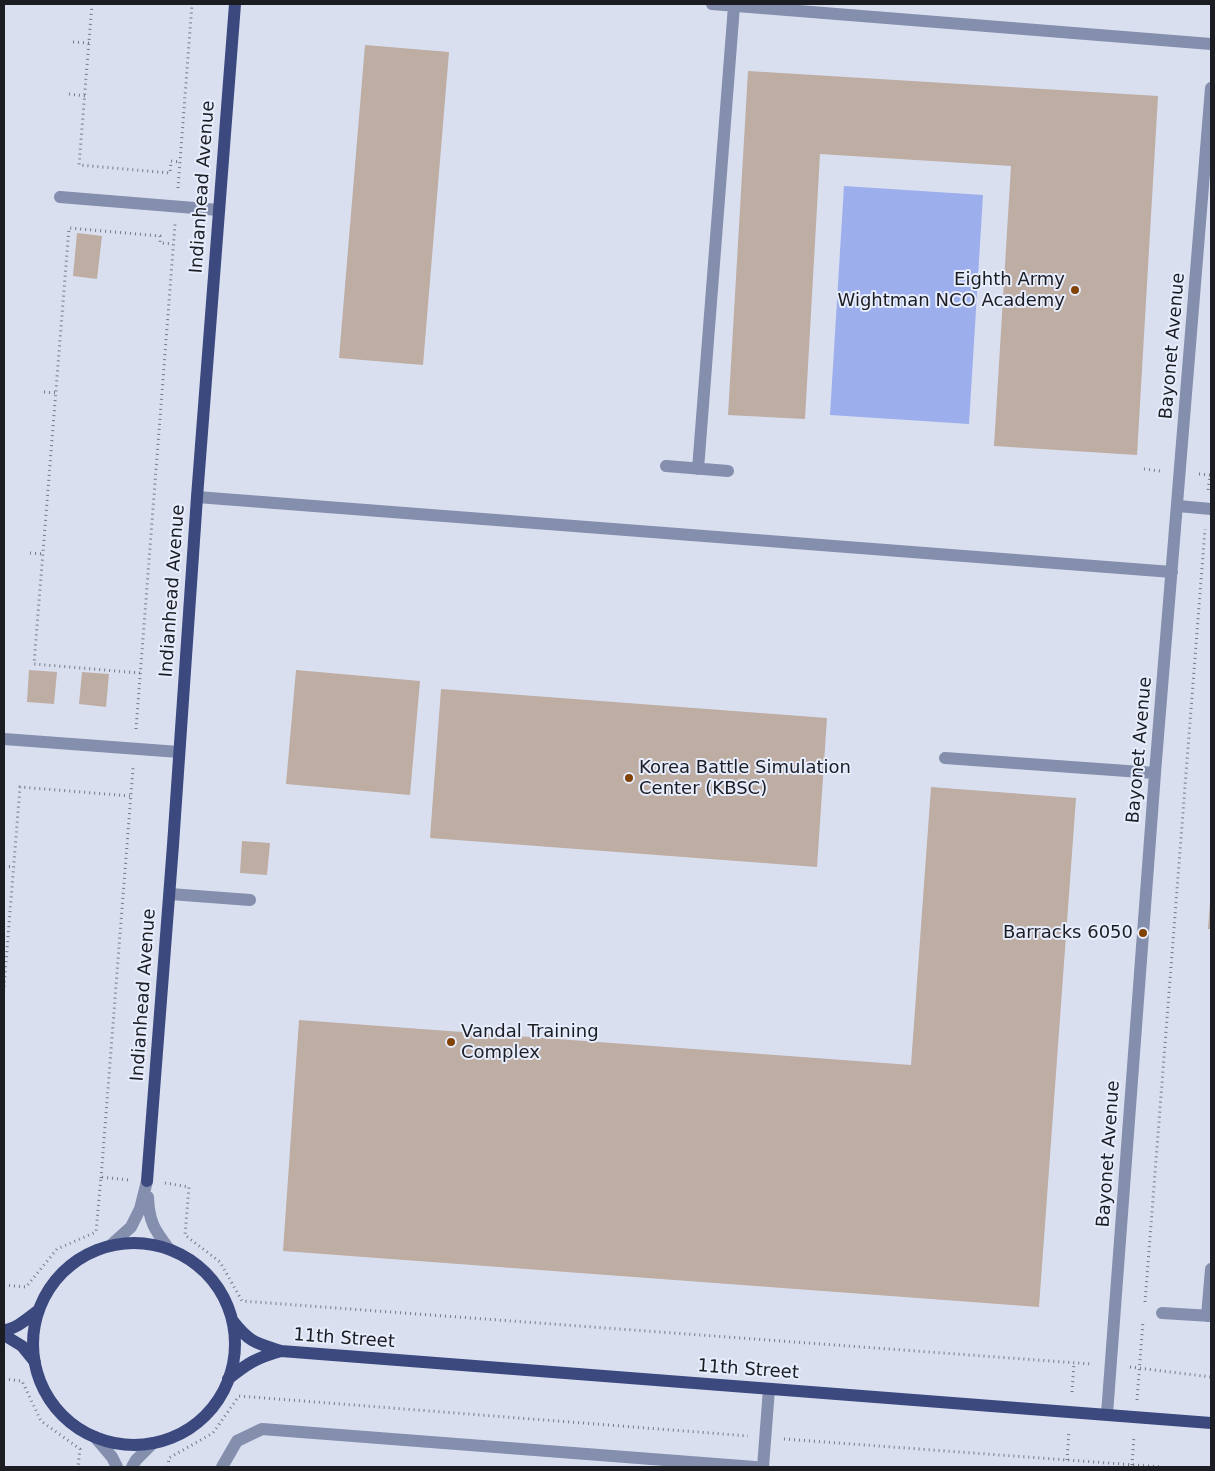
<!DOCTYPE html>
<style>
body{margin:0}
#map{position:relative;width:1215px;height:1471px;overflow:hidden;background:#dadff0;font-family:"DejaVu Sans",sans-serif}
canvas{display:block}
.frame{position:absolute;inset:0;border:5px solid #1b1d23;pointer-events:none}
</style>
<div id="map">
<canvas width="1215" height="1471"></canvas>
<div class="frame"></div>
</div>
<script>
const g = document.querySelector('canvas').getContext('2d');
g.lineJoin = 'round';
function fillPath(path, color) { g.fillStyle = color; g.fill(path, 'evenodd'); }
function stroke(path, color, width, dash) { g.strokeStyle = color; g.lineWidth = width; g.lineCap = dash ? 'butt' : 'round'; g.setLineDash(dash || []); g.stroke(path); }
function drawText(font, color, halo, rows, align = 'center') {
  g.font = font + ' "DejaVu Sans",sans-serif'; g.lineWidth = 4; g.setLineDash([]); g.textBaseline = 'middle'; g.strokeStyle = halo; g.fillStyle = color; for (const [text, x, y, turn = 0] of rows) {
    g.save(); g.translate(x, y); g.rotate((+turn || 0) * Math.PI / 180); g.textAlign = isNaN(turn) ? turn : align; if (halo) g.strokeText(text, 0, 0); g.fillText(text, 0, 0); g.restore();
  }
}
const green = new Path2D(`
 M844,186L983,195L969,424L830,415Z`);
const building = new Path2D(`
 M365,45L449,52L423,365L339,358Z
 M748,71L1158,96L1137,455L994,446L1011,166L820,154L805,419L728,415Z
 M77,233L102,236L97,279L73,276Z
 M29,670L57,672L54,704L27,702Z
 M296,670L420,681L410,795L286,784Z
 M82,672L109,674L106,707L79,704Z
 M441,689L827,718L817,867L430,838Z
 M931,787L1076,798L1039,1307L283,1251L299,1020L911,1065Z
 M242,841L270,843L267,875L240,873Z
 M1210,902H1211V929H1208Z`);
const path = new Path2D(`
 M92,4L79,165L170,173L171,161L180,162
 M73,42L89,43
 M69,94L85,96
 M178,188L192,4
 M44,392L56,393
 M1144,469L1160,471
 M1199,474L1210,475L1208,490
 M30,553L43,554
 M140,673L34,664L69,228L160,236V243L173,244
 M136,729L175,224
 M4,866L13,867
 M4,987L20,787L130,796
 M101,1178L133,768
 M165,1183L189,1187L185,1235L220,1262L242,1301L1091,1364
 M4,1285L26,1287L57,1249L96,1232L101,1177L129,1180
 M1145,1302L1205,529
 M1130,1367L1211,1377
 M4,1379L22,1381L41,1421L80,1449L78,1467
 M1072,1392L1074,1363
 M1137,1400L1143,1321
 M784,1439L1162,1467
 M1067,1460L1069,1431
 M1132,1465L1134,1436
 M168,1467L169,1458L213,1433L239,1396L748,1436`);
const minor = new Path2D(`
 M712,4L1211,44
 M60,197L219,210
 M666,466L728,471
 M698,469L734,6
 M197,497L1172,572
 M1178,506L1211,509
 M4,739L179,752
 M945,758L1155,773
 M170,894L250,900
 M148,1197C149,1222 154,1229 169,1249
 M111,1245L131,1227L140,1209L147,1181
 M1162,1313L1211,1316
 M1207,1316L1211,1269
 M1107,1414L1155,773L1211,88
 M95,1437L112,1457L117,1467
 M132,1467L136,1460L153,1443
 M222,1467L237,1441L262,1429L755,1467
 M763,1467L769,1389`);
const major = new Path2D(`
 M147,1181L173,845L197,497L235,4
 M33 1344a101 101 0 1 1 202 0a101 101 0 1 1-202 0Z
 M232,1320C249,1342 255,1343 281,1351L1211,1423
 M4,1330C17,1329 29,1317 39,1310
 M4,1335L22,1346L35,1362
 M228,1379C248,1363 256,1358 281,1351`);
const markers = [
 [1075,290,5,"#824206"],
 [629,778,5,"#824206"],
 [1143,933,5,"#824206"],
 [451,1042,5,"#824206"]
];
const streetNames = [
 ["Indianhead Avenue",203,187,-86],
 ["Bayonet Avenue",1173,346,-85],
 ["Indianhead Avenue",173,591,-86],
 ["Bayonet Avenue",1140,750,-85],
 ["Indianhead Avenue",144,995,-86],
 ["Bayonet Avenue",1109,1154,-86],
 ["11th Street",344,1339,4],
 ["11th Street",748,1370,4]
];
const poiNames = [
 ["Eighth Army",1065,280],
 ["Wightman NCO Academy",1065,301],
 ["Korea Battle Simulation",639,768,"left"],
 ["Center (KBSC)",639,789,"left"],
 ["Barracks 6050",1133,933],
 ["Vandal Training",461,1032,"left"],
 ["Complex",461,1053,"left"]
];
fillPath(green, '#9caeec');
fillPath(building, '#bdada3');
stroke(path, '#767984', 3, [1, 4]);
stroke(minor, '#848ead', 12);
stroke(major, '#3b497f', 12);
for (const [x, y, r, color] of markers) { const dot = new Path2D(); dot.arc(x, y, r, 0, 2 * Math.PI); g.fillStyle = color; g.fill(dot); stroke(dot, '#e7edfd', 2); }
drawText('18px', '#1b1d23', '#e7edfd', streetNames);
drawText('18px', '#1b1d23', '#e7edfd', poiNames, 'right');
</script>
